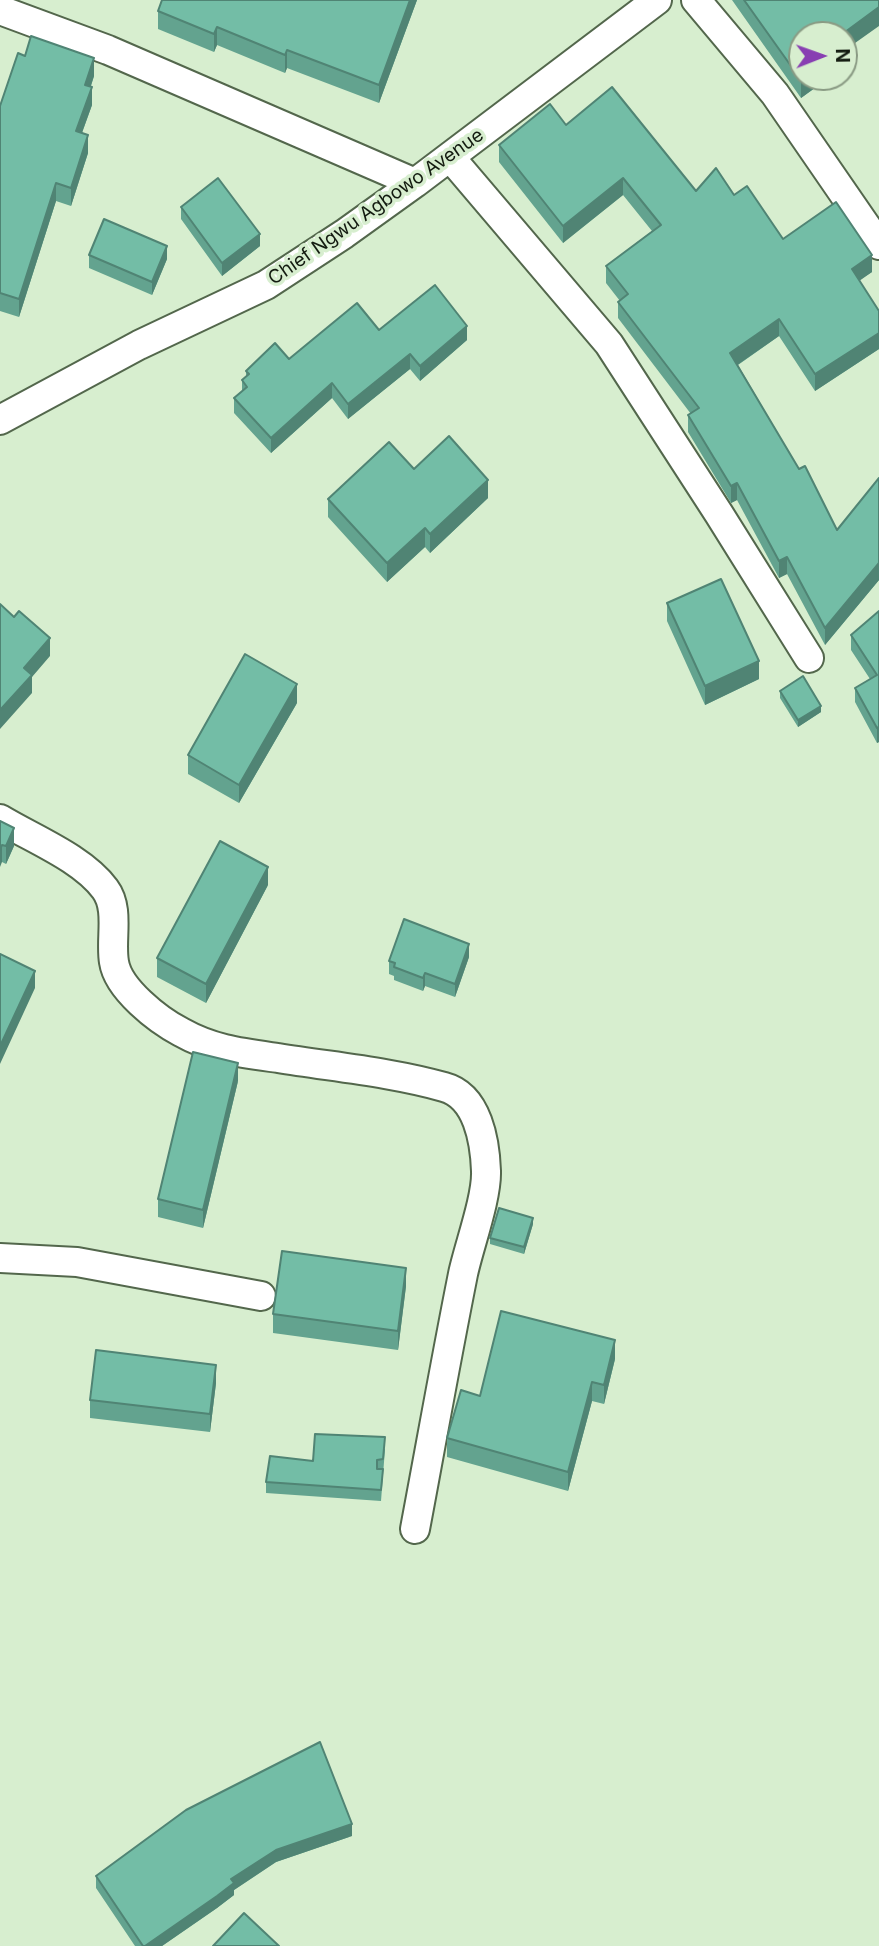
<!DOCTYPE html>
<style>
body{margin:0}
#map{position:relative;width:879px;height:1946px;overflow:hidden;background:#d7eecf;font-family:Inter,sans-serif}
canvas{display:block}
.north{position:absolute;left:788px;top:21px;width:70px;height:70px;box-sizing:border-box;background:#d7eecf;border:2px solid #899a83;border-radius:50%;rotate:89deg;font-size:19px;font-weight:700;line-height:28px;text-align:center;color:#131b10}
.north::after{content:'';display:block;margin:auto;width:24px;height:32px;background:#883fb2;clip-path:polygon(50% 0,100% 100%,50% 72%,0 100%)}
</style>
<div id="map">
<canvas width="879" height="1946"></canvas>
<div class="north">N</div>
</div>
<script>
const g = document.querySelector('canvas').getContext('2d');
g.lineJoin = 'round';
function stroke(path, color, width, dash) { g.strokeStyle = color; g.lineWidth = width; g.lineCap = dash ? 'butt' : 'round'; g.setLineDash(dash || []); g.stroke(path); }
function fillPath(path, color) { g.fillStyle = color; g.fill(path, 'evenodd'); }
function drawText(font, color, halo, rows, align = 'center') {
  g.font = font + ' Inter,sans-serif'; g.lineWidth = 7; g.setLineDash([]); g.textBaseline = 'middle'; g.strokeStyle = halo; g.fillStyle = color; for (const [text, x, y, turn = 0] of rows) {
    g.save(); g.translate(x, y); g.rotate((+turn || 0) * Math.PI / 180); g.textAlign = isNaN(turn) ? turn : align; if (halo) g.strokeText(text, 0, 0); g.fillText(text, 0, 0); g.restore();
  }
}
const minor = new Path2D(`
 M696,0L775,94L879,245
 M0,10L108,50L415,183
 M450,157L609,344L719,514L809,658
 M0,420L139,345L266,285L344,234L415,183L657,0
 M0,819C33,839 82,858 105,889C120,909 110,939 114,962C118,989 158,1020 181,1032C213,1050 242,1053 278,1058C333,1067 391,1072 444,1087C478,1096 485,1142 486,1171C487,1198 469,1246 463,1274C446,1359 431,1444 415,1529
 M0,1258L77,1262L261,1296`);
const wall = new Path2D(`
 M417,0L379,103L287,68L285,73L217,45L214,52L158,29V11Z
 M732,0H879L848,48V64L844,67V35L802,77H830L801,98Z
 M25,56L94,76L91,86L92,105L82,133L88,153L71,206L56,201L19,317L0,311V106Z
 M566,125L696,191L734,195L783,239L872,272L859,280L879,311V349L815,391L779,336L738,365L799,469L837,530L879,478V580L825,645L787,574L779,578L737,500L731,503L688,432V415L691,414L618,318V302L620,301L606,283V266L652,231L623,195L563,243L499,162V145Z
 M181,207L260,246L222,276L181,219Z
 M89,255L167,259L152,295L89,268Z
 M379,330L467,340L420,381L410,369L348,419L332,398L271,453L234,413V398L242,391V380L246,377V371L289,359Z
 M488,498L430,553L425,547L387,582L328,517V499Z
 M667,603L759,679L705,705L667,621Z
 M879,611V742L877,743L855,702V688L870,679L851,650V635Z
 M780,691L821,712L798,727L780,698Z
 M297,703L239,803L188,774V755Z
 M0,821L14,846L6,864L2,862Z
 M268,885L206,1003L157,977V958Z
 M469,957L455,997L425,986L423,991L394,980V976L389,974V961Z
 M238,1081L203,1228L158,1217V1199Z
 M533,1224L524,1254L490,1244V1238Z
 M406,1286L398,1350L273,1333V1314Z
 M615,1359L604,1404L592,1401L568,1491L447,1457V1438Z
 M216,1383L210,1432L90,1418V1400Z
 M385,1449L381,1501L266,1493V1482L313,1461Z
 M352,1836L276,1862L234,1890V1895L217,1908L162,1946H135L96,1888V1876Z`);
const shadedWall = new Path2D(`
 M410,0H417L379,103V85Z
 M879,7V26L848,48V64L844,67V35H841Z
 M217,27V45L214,52V34Z
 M287,50V68L285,73V55Z
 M94,58V76L85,103V85Z
 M804,77H830L801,98V80Z
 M92,87V105L76,149V131Z
 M88,135V153L71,206V188Z
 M623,178V195L563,243V226Z
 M56,183V201L19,317V299Z
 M260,234V246L222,276V263Z
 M167,246V259L152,295V282Z
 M872,255V272L852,286V269Z
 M779,319V336L730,370V353Z
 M467,326V340L420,381V366Z
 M879,333V349L815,391V374Z
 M410,354V369L348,419V404Z
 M332,383V398L271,453V438Z
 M488,480V498L430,553V534Z
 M737,483V500L731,503V486Z
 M425,528V547L387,582V563Z
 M787,557V574L779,578V561Z
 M879,563V580L825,645V628Z
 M50,638V656L32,677V693L0,729V710L24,668Z
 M759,661V679L705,705V686Z
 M297,684V703L239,803V785Z
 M821,706V712L798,727V720Z
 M879,727V742L877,743V728Z
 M14,828V846L6,864V846Z
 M2,845V862L0,867V850Z
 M268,867V885L206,1003V984Z
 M469,944V957L455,997V984Z
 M35,971V988L0,1064V1046Z
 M425,973V986L423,991V978Z
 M238,1063V1081L203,1228V1210Z
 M533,1218V1224L524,1254V1247Z
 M406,1268V1286L398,1350V1331Z
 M615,1340V1359L604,1404V1385Z
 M216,1365V1383L210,1432V1414Z
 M592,1382V1401L568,1491V1472Z
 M352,1824V1836L276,1862L234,1890V1895L217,1908L162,1946H145L231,1879L276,1850Z`);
const building = new Path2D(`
 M162,0H410L379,85L287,50L285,55L217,27L214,34L158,11Z
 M744,0H879V7L841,35H802V77H804L801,80Z
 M31,36L94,58L85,85L92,87L76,131L88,135L71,188L56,183L19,299L0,293V106L18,53L25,56Z
 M844,40L848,46L844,49Z
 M612,87L696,191L716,168L734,195L747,186L783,239L836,202L872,255L852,269L879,311V333L815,374L779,319L730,353L799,469L805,466L837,530L879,478V563L825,628L787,557L779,561L737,483L731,486L688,415L699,408L618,302L628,294L606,266L661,225L623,178L563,226L499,145L550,104L566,125Z
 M218,178L260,234L222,263L181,207Z
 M104,219L167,246L152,282L89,255Z
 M435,285L467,326L420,366L410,354L348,404L332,383L271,438L234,398L247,387L242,380L249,374L246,371L275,343L289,359L357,303L379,330Z
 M449,436L488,480L430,534L425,528L387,563L328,499L389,442L414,469Z
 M721,579L759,661L705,686L667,603Z
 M0,604L14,617L19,611L50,638L24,668L32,675L0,710Z
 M879,611V727L877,728L855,688L877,675L851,635Z
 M245,654L297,684L239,785L188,755Z
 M803,676L821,706L798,720L780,691Z
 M0,821L14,828L6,846L2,845L0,850Z
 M220,841L268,867L206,984L157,958Z
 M404,919L469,944L455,984L425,973L423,978L394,967L395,963L389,961Z
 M0,954L35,971L0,1046Z
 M193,1052L238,1063L203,1210L158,1199Z
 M499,1208L533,1218L524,1247L490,1238Z
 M282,1251L406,1268L398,1331L273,1314Z
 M501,1311L615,1340L604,1385L592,1382L568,1472L447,1438L461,1390L480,1396Z
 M96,1350L216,1365L210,1414L90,1400Z
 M315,1434L385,1437L383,1459L377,1460V1469H383L381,1490L266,1482L270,1456L313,1461Z
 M320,1742L352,1824L276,1850L231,1879L234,1883L217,1896L145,1946H143L96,1876L186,1810Z
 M244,1913L279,1946H213Z`);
const streetNames = [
 ["Chief Ngwu Agbowo Avenue",376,207,-35]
];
stroke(minor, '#53674c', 32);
stroke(minor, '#fff', 28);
fillPath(wall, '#63a38f');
fillPath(shadedWall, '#508474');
fillPath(building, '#73bda6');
stroke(building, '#508474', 2);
drawText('19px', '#131b10', '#d7eecf', streetNames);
</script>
